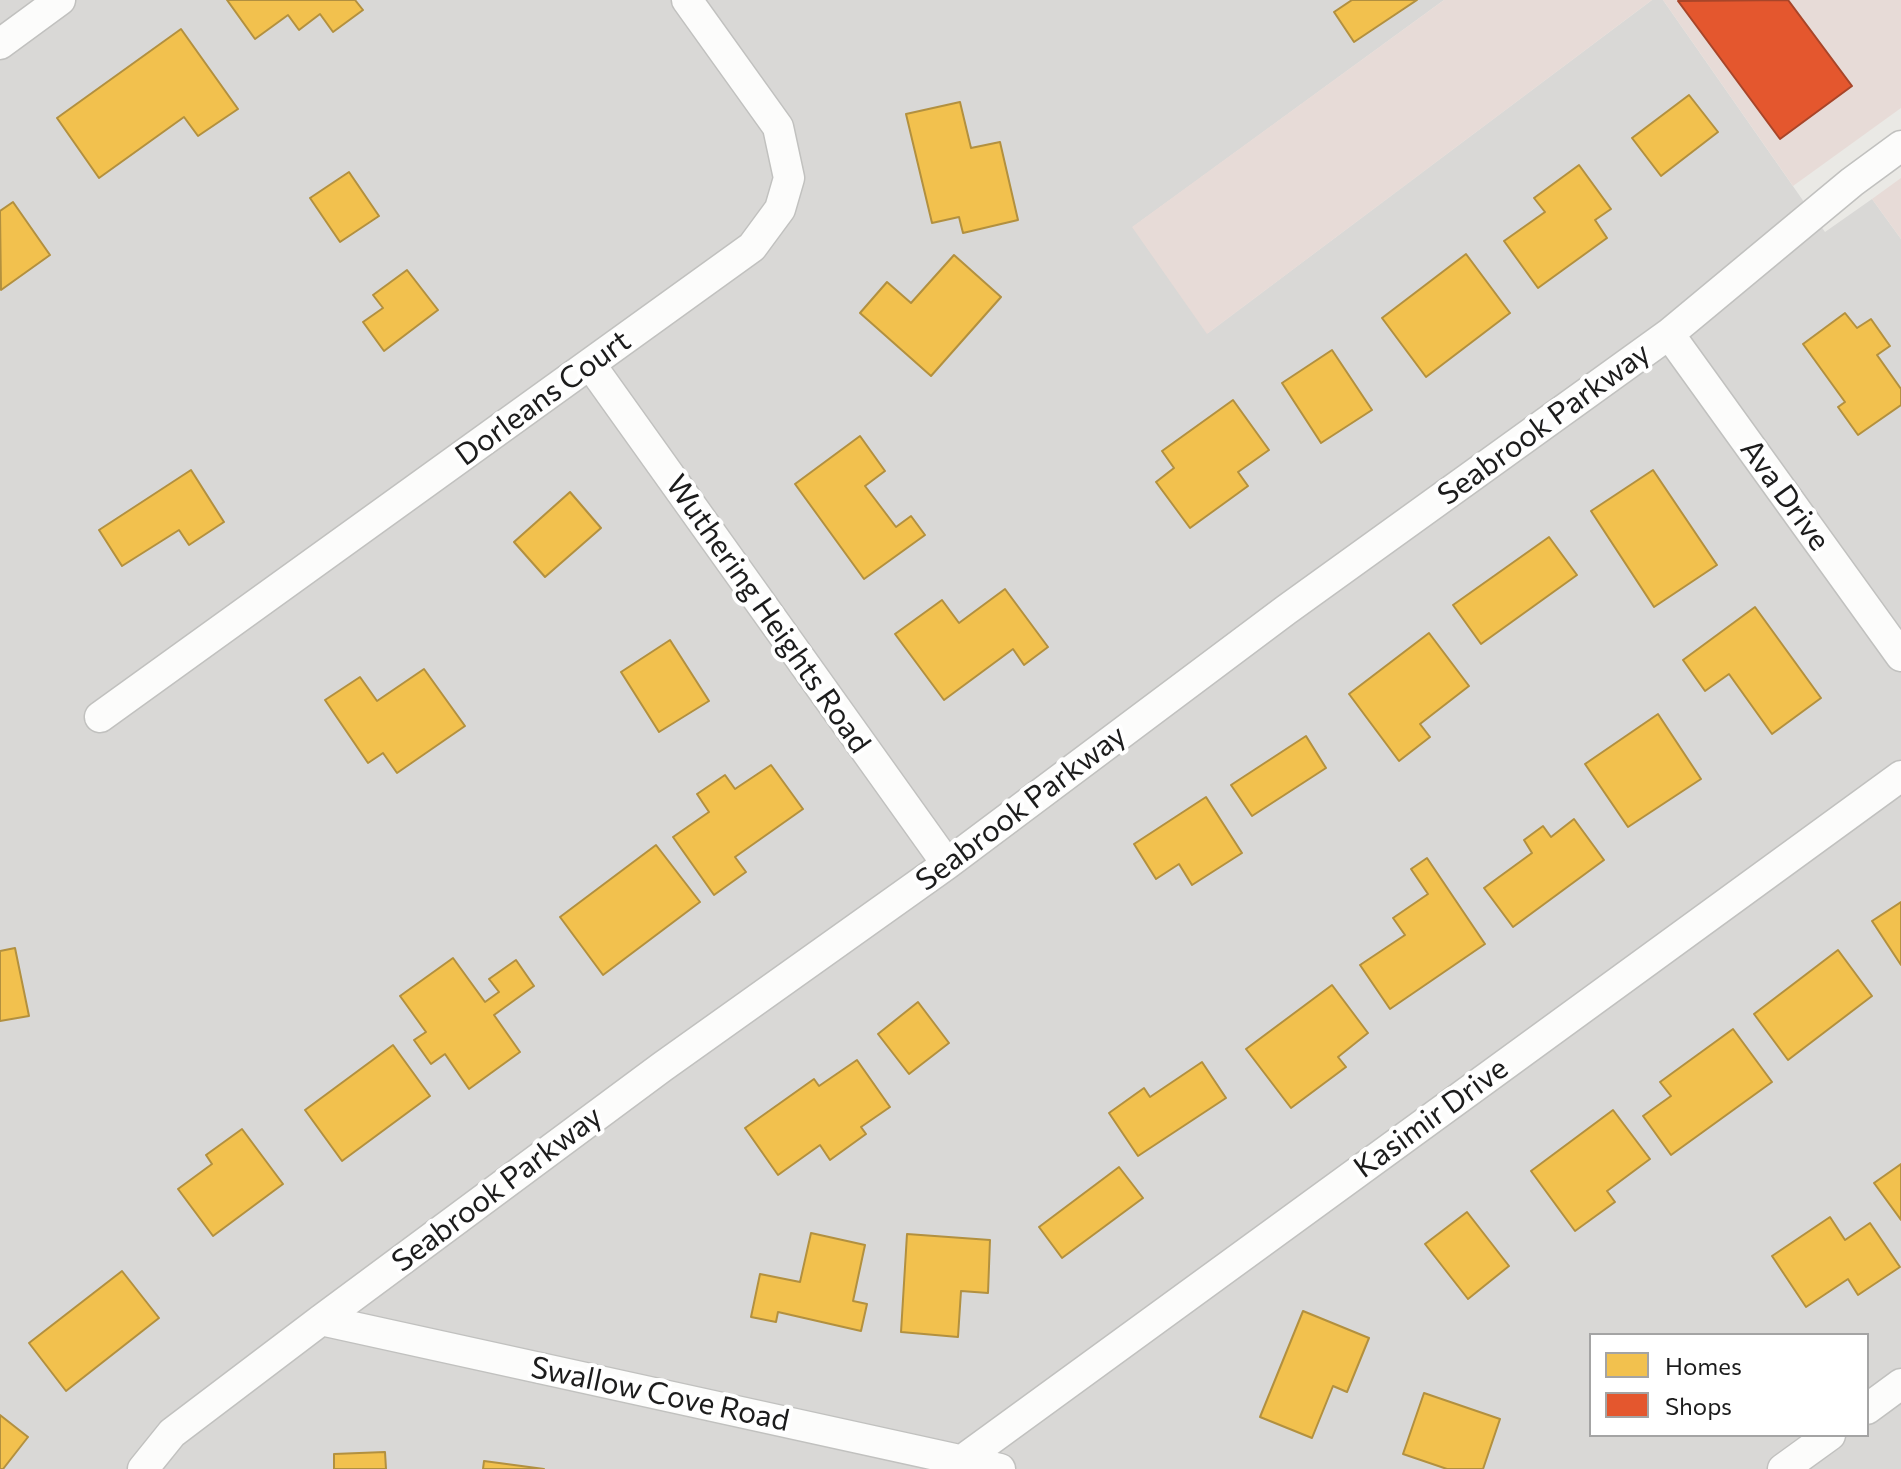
<!DOCTYPE html>
<style>
body{margin:0}
#map{position:relative;width:1901px;height:1469px;overflow:hidden;background:#eae9e5;font-family:Commissioner,sans-serif}
canvas{display:block}
.legend{position:absolute;left:1589px;top:1333px;width:280px;height:104px;box-sizing:border-box;background:#fff;border:2px solid #a4a4a4;margin:0;padding:10px 14px;list-style:none;font-size:24px;color:#1c1c1c}
.legend li{display:flex;align-items:center;gap:16px;height:40px}
.legend b{width:40px;border:2px solid #a4a4a4}
</style>
<div id="map">
<canvas width="1901" height="1469"></canvas>
<ul class="legend">
<li><b style="height:22px;background:#f2c14e"></b>Homes</li>
<li><b style="height:22px;background:#e4572e"></b>Shops</li>
</ul>
</div>
<script>
const g = document.querySelector('canvas').getContext('2d');
g.lineJoin = 'round';
function fillPath(path, color) { g.fillStyle = color; g.fill(path, 'evenodd'); }
function stroke(path, color, width, dash) { g.strokeStyle = color; g.lineWidth = width; g.lineCap = dash ? 'butt' : 'round'; g.setLineDash(dash || []); g.stroke(path); }
function drawText(font, color, halo, rows, align = 'center') {
  g.font = font + ' Commissioner,sans-serif'; g.lineWidth = 8; g.setLineDash([]); g.textBaseline = 'middle'; g.strokeStyle = halo; g.fillStyle = color; for (const [text, x, y, turn = 0] of rows) {
    g.save(); g.translate(x, y); g.rotate((+turn || 0) * Math.PI / 180); g.textAlign = isNaN(turn) ? turn : align; if (halo) g.strokeText(text, 0, 0); g.fillText(text, 0, 0); g.restore();
  }
}
const residential = new Path2D(`
 M0,0H1444L1133,227L1208,333L1652,0H1663L1825,232L1872,199L1901,239V1469H0ZM1591,1335H1867V1435H1591Z`);
const commercial = new Path2D(`
 M1444,0H1652L1207,334L1132,227Z
 M1663,0H1901V108L1793,186Z
 M1901,178V239L1872,199Z`);
const homes = new Path2D(`
 M227,0H355L363,10L333,32L320,14L299,30L288,15L255,39Z
 M1352,0H1417L1354,42L1334,12Z
 M181,29L238,109L198,136L184,117L99,178L57,118Z
 M1689,95L1718,132L1661,176L1632,138Z
 M960,102L971,148L1000,142L1018,220L963,233L959,217L932,223L906,114Z
 M1579,165L1611,209L1595,220L1607,238L1538,288L1504,241L1545,212L1534,198Z
 M349,172L379,216L340,242L310,198Z
 M13,202L50,255L1,290L0,211Z
 M1466,254L1510,313L1426,377L1382,318Z
 M954,255L1001,297L931,376L860,313L887,282L911,303Z
 M407,270L438,310L384,351L363,322L383,308L373,295Z
 M1845,313L1857,328L1871,319L1890,346L1877,355L1901,389V405L1858,435L1838,407L1845,402L1803,344Z
 M1332,350L1372,410L1321,443L1282,383Z
 M1233,400L1269,450L1238,472L1248,486L1190,528L1156,482L1174,468L1162,451Z
 M860,436L885,471L865,486L896,527L911,516L925,535L864,579L795,484Z
 M191,470L224,522L189,545L179,530L122,566L99,530Z
 M1653,470L1717,565L1654,607L1591,511Z
 M570,492L601,528L545,577L514,542Z
 M1549,537L1577,575L1481,644L1453,605Z
 M1005,589L1048,647L1024,665L1013,649L944,700L895,634L942,600L959,623Z
 M1755,607L1821,698L1772,734L1729,674L1705,691L1683,660Z
 M1429,633L1469,686L1420,724L1430,737L1399,761L1349,694Z
 M670,640L709,701L659,732L621,672Z
 M424,669L465,726L397,773L383,753L368,763L325,700L360,677L377,701Z
 M1658,714L1701,779L1628,827L1585,764Z
 M1306,736L1326,768L1252,816L1231,785Z
 M771,765L803,809L735,857L746,872L714,895L673,837L709,812L697,794L725,775L735,789Z
 M1206,797L1242,853L1192,885L1179,864L1156,879L1134,844Z
 M1574,819L1604,860L1513,927L1484,888L1532,853L1524,840L1543,826L1551,837Z
 M656,845L700,902L603,975L560,917Z
 M1427,858L1485,944L1390,1009L1360,965L1405,935L1393,918L1428,894L1411,869Z
 M1901,902V965L1872,921Z
 M15,948L29,1016L0,1021V951Z
 M1838,950L1872,996L1788,1060L1754,1014Z
 M453,958L485,1002L499,992L489,979L516,960L534,986L494,1015L520,1052L469,1089L445,1054L431,1064L414,1040L426,1032L400,996Z
 M1332,985L1368,1033L1338,1057L1346,1067L1291,1108L1246,1049Z
 M918,1002L949,1043L909,1074L878,1034Z
 M1733,1029L1772,1082L1671,1155L1643,1116L1671,1096L1660,1082Z
 M393,1045L430,1096L342,1161L305,1110Z
 M857,1060L890,1107L861,1127L866,1134L830,1160L820,1145L778,1175L745,1128L814,1079L819,1086Z
 M1202,1062L1226,1098L1138,1156L1109,1113L1144,1088L1150,1097Z
 M1613,1110L1650,1159L1607,1191L1615,1202L1575,1231L1531,1171Z
 M242,1129L283,1184L213,1236L178,1189L212,1164L206,1155Z
 M1901,1164V1220L1874,1183Z
 M1119,1167L1143,1198L1062,1258L1039,1227Z
 M1467,1212L1509,1266L1468,1299L1425,1244Z
 M1830,1217L1845,1240L1870,1223L1900,1267L1858,1295L1848,1279L1806,1307L1772,1256Z
 M811,1233L865,1245L853,1301L867,1304L861,1331L778,1312L776,1322L751,1317L760,1274L800,1282Z
 M907,1234L990,1240L988,1293L961,1291L958,1337L901,1332Z
 M122,1271L159,1318L66,1391L29,1343Z
 M1303,1311L1369,1338L1347,1392L1333,1386L1312,1438L1260,1417Z
 M1424,1393L1500,1419L1483,1469H1447L1403,1454Z
 M0,1415L28,1437L3,1469H0Z
 M385,1452L386,1469H334V1454Z
 M484,1461L544,1469H483Z`);
const shops = new Path2D(`
 M1788,0L1852,86L1780,139L1678,1Z`);
const minor = new Path2D(`
 M0,44L60,0
 M1669,334L1901,656
 M590,364L947,864
 M100,717L752,247L780,209L789,178L778,127L687,0
 M321,1320L1000,1469
 M1867,1409L1901,1384
 M961,1461L1901,776
 M143,1469L172,1433L321,1320L662,1067L947,864L1286,610L1669,334L1852,182L1901,146
 M1783,1469L1830,1435`);
const streetNames = [
 ["Dorleans Court",543,398,-36],
 ["Seabrook Parkway",1544,424,-36],
 ["Ava Drive",1785,495,54],
 ["Wuthering Heights Road",768,614,55],
 ["Seabrook Parkway",1021,808,-37],
 ["Kasimir Drive",1431,1118,-36],
 ["Seabrook Parkway",497,1189,-37],
 ["Swallow Cove Road",660,1394,12]
];
fillPath(residential, '#d9d8d6');
fillPath(commercial, '#e7dbd7');
fillPath(homes, '#f2c14e');
stroke(homes, '#b2903f', 2);
fillPath(shops, '#e4572e');
stroke(shops, '#a84529', 2);
stroke(minor, '#c1c1bf', 33);
stroke(minor, '#fcfcfb', 30);
drawText('30px', '#1c1c1c', '#fff', streetNames);
</script>
